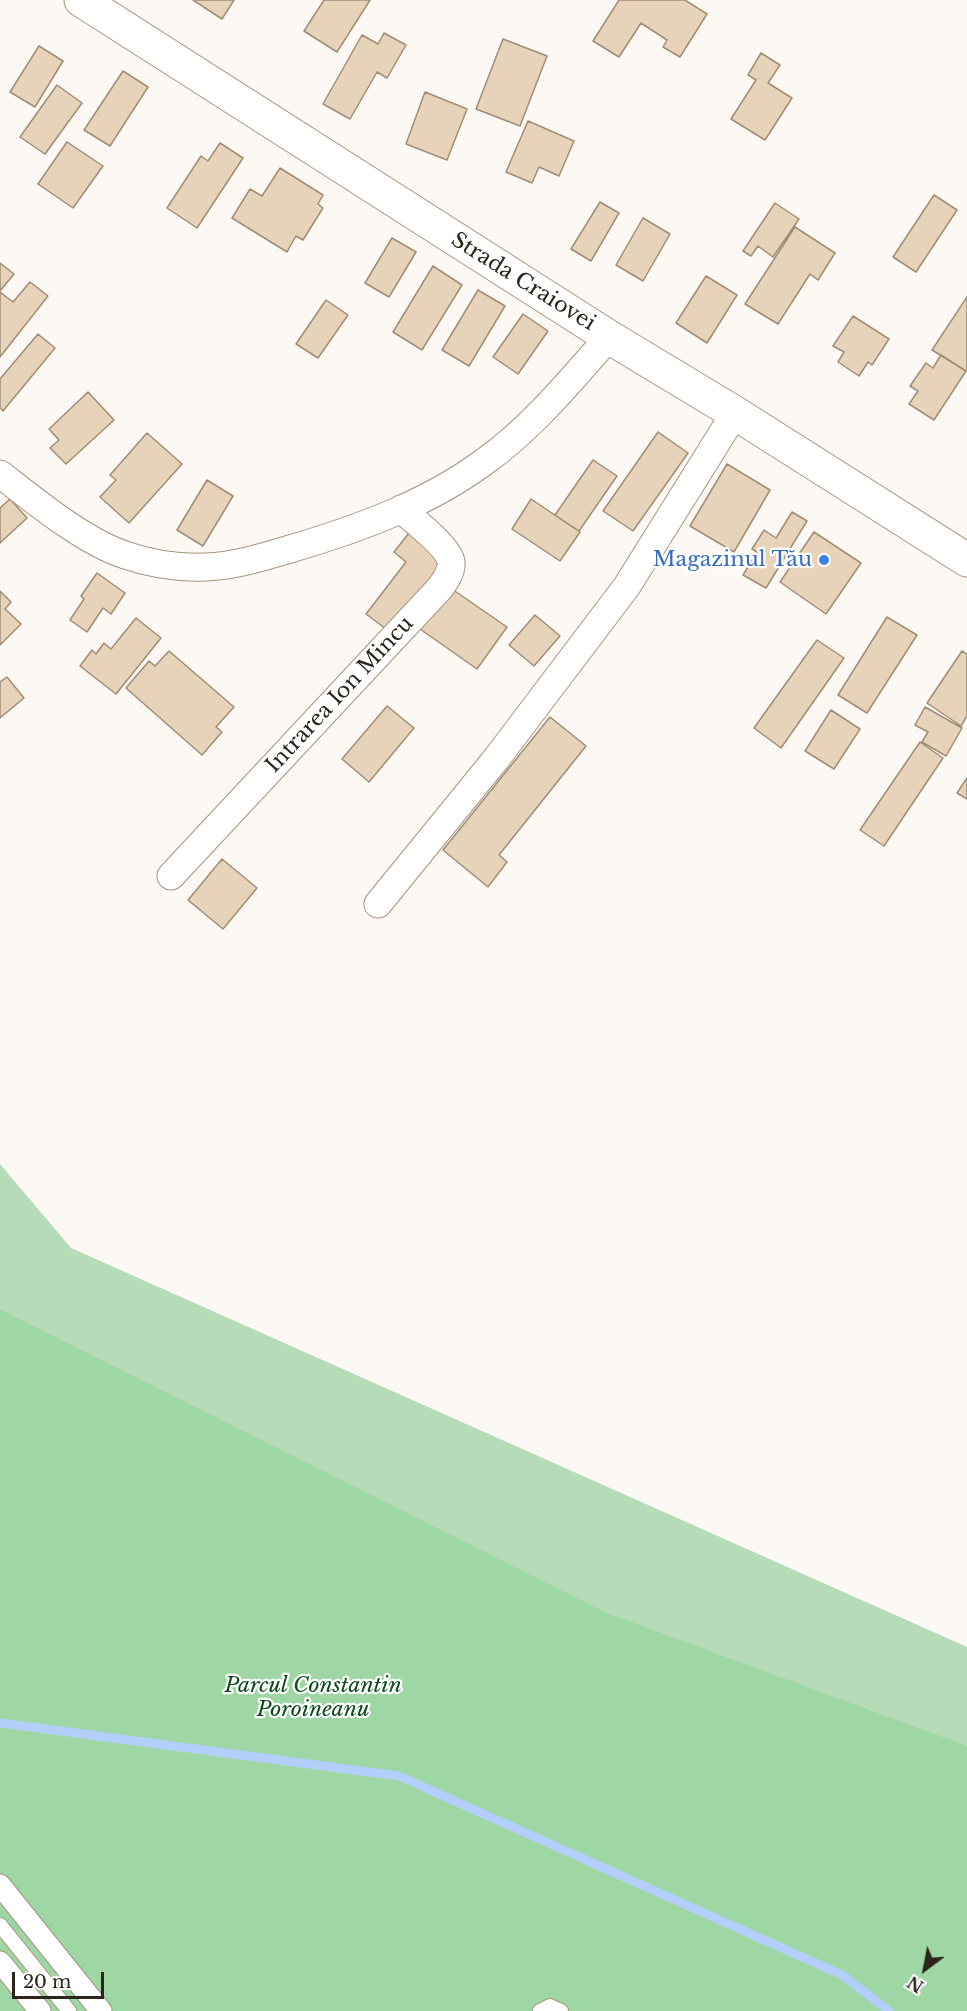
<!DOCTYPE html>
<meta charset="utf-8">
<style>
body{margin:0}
#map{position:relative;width:967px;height:2011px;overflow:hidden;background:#fcf8f3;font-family:"Libre Baskerville",serif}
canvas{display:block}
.north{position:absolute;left:895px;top:1939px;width:60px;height:60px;-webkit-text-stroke:4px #fff;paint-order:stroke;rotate:212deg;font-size:16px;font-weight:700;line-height:24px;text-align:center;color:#2c251b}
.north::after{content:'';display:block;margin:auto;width:21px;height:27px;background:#2c251b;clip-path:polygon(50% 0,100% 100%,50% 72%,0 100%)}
.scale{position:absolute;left:12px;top:1972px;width:92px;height:27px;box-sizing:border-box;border:3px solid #2c251b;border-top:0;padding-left:8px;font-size:18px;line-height:21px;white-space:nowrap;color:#2c251b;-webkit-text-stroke:4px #fff;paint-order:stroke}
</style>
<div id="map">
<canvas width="967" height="2011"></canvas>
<div class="north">N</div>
<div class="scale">20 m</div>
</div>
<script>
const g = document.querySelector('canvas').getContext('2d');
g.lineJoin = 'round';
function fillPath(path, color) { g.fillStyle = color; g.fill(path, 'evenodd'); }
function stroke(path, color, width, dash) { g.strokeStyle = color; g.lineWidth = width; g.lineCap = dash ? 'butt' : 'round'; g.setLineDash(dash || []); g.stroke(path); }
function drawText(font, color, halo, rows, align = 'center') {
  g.font = font + ' "Libre Baskerville",serif'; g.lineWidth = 4.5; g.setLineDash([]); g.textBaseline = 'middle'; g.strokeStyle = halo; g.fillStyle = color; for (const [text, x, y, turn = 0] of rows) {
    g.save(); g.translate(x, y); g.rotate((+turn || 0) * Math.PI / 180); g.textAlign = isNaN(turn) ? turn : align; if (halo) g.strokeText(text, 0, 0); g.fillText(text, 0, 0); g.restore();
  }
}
const green = new Path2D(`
 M0,1164L71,1248L967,1647V2011H0Z`);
const forest = new Path2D(`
 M0,1309L607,1613L967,1746V2011H0Z`);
const stream = new Path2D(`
 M0,1723L399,1776L842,1975L889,2011`);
const building = new Path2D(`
 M193,0H234L222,19Z
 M324,0H370L337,52L304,31Z
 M619,0H685L707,14L680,57L663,47L667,40L641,23L619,57L593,41Z
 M384,33L406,45L387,78L377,72L350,119L323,104L362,35L378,44Z
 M503,39L547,56L520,126L476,109Z
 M39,46L63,61L35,107L10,92Z
 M761,53L780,65L768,83L792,98L765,140L731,119L756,80L748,75Z
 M123,71L148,87L110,146L84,130Z
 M57,85L82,103L45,154L20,137Z
 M425,92L467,109L447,160L406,144Z
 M528,121L574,141L559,176L539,167L532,183L506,172Z
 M67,142L103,166L73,208L38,184Z
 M220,143L243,158L197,228L167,208L201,156L208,161Z
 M280,168L323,195L318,204L323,208L303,240L296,236L287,252L232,218L250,189L262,196Z
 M934,195L957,210L916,272L893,257Z
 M600,202L619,213L591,261L571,249Z
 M775,203L799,219L773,257L758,246L751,256L743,251Z
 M643,218L670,234L643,281L616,265Z
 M795,227L835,253L818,280L810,274L778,324L745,304Z
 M392,238L416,252L389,297L365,283Z
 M0,263L14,274L0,291Z
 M433,266L462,285L422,350L393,332Z
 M706,276L737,295L707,343L676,323Z
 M30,282L48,296L0,357V292L13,302Z
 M478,290L505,306L469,366L442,350Z
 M967,297V369L966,371L932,350Z
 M326,300L348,315L318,358L296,344Z
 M523,314L548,331L518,374L493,357Z
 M853,316L889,339L872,365L868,362L859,376L838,362L844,352L833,346Z
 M38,334L55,348L3,411L0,408V379Z
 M941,355L966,371L934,420L909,404L918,391L910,386L926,363L933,368Z
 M88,392L114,420L66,464L50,448L59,440L49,429Z
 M658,432L688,453L633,531L603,511Z
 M147,433L182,464L129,523L100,497L116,480L110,475Z
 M593,460L617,476L579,531L555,515Z
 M727,464L770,490L734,552L690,526Z
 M207,480L233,496L203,546L177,530Z
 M10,499L27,518L0,543V508Z
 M531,499L580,532L560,561L512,529Z
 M792,512L807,521L766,588L743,575L757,552L752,549L764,530L776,538Z
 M814,532L861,563L826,614L780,582Z
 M409,533L445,561L390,632L366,614L406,562L394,552Z
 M97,573L125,593L111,614L103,608L87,632L70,620L84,599L81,596Z
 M449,587L507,627L477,669L420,629Z
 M0,591L11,602L5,609L21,624L0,645Z
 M535,615L560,636L534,666L509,645Z
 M887,617L917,635L867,713L838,695Z
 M136,618L161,638L116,694L80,666L92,650L96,654L104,643L111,649Z
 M817,640L844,658L781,748L754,728Z
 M169,651L234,707L216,727L222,732L202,755L126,688L149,661L155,666Z
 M962,651L967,654V716L961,726L927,703Z
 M7,677L24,698L0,718V682Z
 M387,706L414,728L369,782L342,759Z
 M925,707L962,728L946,756L922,742L928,732L915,725Z
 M831,710L860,729L834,769L805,751Z
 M550,717L586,746L499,855L507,862L488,887L443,850Z
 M920,742L943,758L884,846L860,830Z
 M967,778V799L957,793Z
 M222,859L257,888L223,929L188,900Z`);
const service = new Path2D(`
 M0,1925L69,2011
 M540,2011L550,2006L561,2011`);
const pedestrian = new Path2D(`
 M0,1885L101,2011
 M0,1962L40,2011`);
const minor = new Path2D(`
 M0,474C35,501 83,541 125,555C151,564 180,568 206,567C235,566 263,557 290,549C358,529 427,504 484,462C532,428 571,380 609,337
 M171,876L440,588C445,581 452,572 451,562C449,547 413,520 401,509
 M378,904L496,759L627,586L735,413`);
const primary = new Path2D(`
 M81,0L609,337L735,413L967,560`);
const markers = [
 [824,560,6,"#3f7fe0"]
];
const streetNames = [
 ["Strada Craiovei",523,282,32],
 ["Intrarea Ion Mincu",340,695,-47]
];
const shopNames = [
 ["Magazinul Tău",812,560]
];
const parkNames = [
 ["Parcul Constantin",313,1686],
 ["Poroineanu",313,1710]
];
fillPath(green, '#b5dbb9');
fillPath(forest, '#9ed7a4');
stroke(stream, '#b2cffe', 9);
fillPath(building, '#e7d3ba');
stroke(building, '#a08d76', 1.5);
stroke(service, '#a8957e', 16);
stroke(pedestrian, '#a8957e', 23);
stroke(minor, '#a8957e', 29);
stroke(primary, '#a8957e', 35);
stroke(service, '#fff', 14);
stroke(pedestrian, '#fff', 21);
stroke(minor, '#fff', 27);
stroke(primary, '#fff', 33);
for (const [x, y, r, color] of markers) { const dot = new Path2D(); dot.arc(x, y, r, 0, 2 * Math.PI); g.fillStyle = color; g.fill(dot); stroke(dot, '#fff', 2); }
drawText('21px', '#2c251b', '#fff', streetNames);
drawText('21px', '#366cbe', '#fff', shopNames, 'right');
drawText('italic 21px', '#0d4b1d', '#fff', parkNames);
</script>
